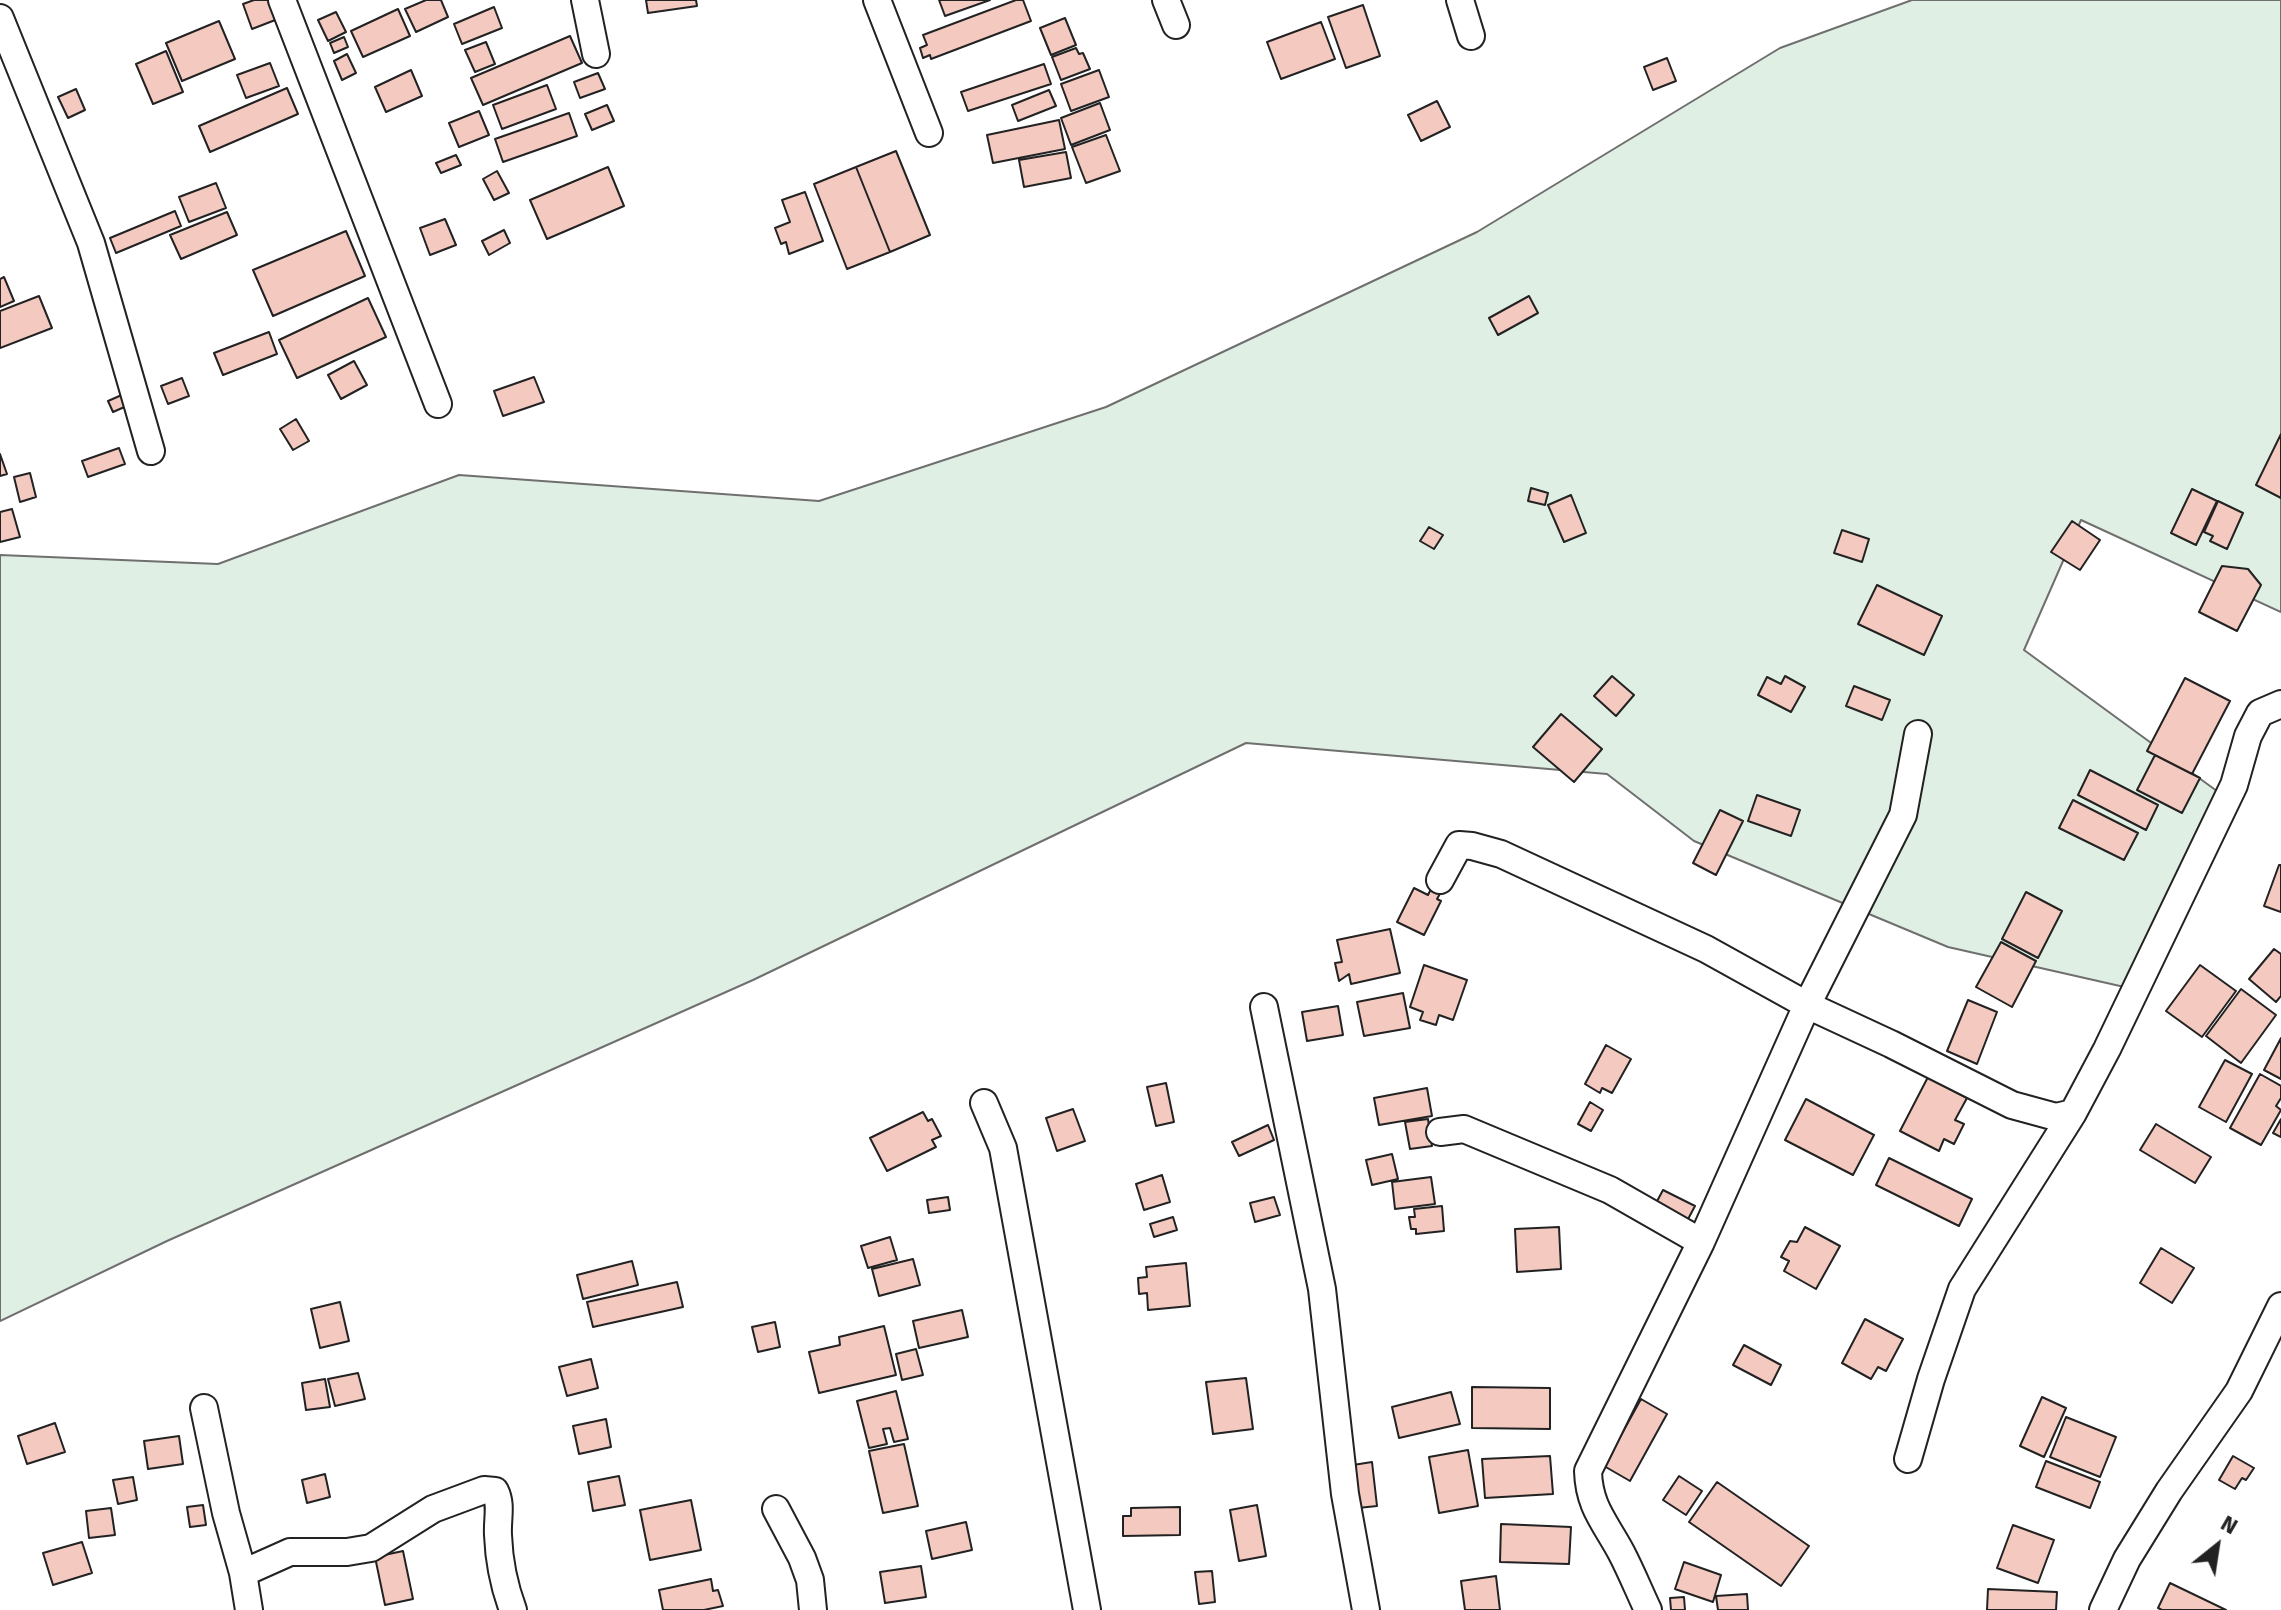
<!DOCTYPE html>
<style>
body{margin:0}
#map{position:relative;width:2281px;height:1610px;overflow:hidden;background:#fff;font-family:"Fira Sans",sans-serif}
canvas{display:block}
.north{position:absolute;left:2177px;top:1506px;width:80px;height:80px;-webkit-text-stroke:6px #fff;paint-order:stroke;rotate:30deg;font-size:22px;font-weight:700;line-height:32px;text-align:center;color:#222}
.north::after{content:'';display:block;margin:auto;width:28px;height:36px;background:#222;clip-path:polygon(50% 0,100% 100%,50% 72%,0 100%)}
</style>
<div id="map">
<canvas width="2281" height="1610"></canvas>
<div class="north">N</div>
</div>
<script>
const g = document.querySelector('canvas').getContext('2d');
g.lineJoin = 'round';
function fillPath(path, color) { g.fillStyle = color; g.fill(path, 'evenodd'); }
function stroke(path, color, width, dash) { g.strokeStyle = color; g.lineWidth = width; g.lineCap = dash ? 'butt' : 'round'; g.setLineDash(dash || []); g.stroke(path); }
const green = new Path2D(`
 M1912,0H2281V612L2081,520L2024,650L2236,805L2142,991L1948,947L1694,841L1607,774L1246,743L753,980L167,1241L0,1321V555L218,564L459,475L819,501L1106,407L1477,232L1780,48Z`);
const building = new Path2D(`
 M254,0H277L283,17L252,29L243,4Z
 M426,0H441L448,17L416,32L405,9Z
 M646,0H696L697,6L648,13Z
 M939,0H990L945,16Z
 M1016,0H1023L1031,21L931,59L930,55L923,58L920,48L927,45L923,35Z
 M1363,5L1380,56L1346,68L1328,17Z
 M494,7L502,28L462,44L454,24Z
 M398,9L410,36L363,57L351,31Z
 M336,12L346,32L328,41L318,20Z
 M1065,18L1076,45L1051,55L1040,28Z
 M219,21L235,59L182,81L166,43Z
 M1321,22L1335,59L1281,79L1267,42Z
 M570,36L582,63L483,105L471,78Z
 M344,37L348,47L334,53L330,43Z
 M486,42L495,64L475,72L465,50Z
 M1076,48L1079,54L1083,53L1090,69L1061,80L1052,57Z
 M166,51L183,92L153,104L136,64Z
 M347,54L356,73L342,80L334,61Z
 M1667,58L1676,81L1653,90L1644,67Z
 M270,63L279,86L246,98L237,75Z
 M1044,64L1051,84L968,111L961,92Z
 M411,70L422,96L386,112L375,87Z
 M1099,70L1109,97L1071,111L1061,84Z
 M598,73L605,89L580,98L574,82Z
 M547,85L556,109L502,129L493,105Z
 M287,88L298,114L210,152L199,126Z
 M76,89L85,110L68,118L58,97Z
 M1049,90L1056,106L1018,121L1012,105Z
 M1437,101L1450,127L1421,141L1408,115Z
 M1100,103L1110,130L1071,145L1061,118Z
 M607,105L614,121L592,130L585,114Z
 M479,111L489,135L459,147L449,123Z
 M569,113L577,136L503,162L495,139Z
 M1059,120L1065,149L993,163L987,135Z
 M1106,135L1120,171L1086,183L1072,147Z
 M896,151L930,235L890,252L856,167Z
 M1066,152L1071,178L1024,187L1019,160Z
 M456,155L461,165L441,173L436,163Z
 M608,167L624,206L547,239L530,200Z
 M856,167L890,252L847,269L814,184Z
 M497,171L509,193L494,200L483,179Z
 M216,183L226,208L189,222L179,197Z
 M805,192L823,241L789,254L786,242L781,244L775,228L790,222L782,200Z
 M175,211L181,226L116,253L110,238Z
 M227,212L237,235L181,259L170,235Z
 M445,219L456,245L430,255L420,228Z
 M504,230L510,243L489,255L482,241Z
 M346,231L365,276L273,316L253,270Z
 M4,277L14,301L0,307V279Z
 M39,296L52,328L0,348V311Z
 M1529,296L1538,313L1498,335L1489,318Z
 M368,298L386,337L297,378L279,340Z
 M269,332L277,354L223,375L214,353Z
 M354,361L367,385L341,399L328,375Z
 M534,377L544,402L503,416L494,391Z
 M182,378L189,396L168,404L161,386Z
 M124,394L129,405L113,412L108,401Z
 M296,419L309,441L293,450L280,429Z
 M2281,434V498L2256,485Z
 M119,448L125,464L88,477L82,461Z
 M0,454L7,474L0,476Z
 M30,473L36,497L20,502L14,477Z
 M1531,488L1548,493L1545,505L1528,501Z
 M2192,489L2217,501L2196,545L2171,533Z
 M1571,495L1586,533L1564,542L1548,505Z
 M2218,501L2243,513L2227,549L2210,541L2213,536L2204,532Z
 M12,509L20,537L0,542V512Z
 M2072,521L2100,540L2080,570L2051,552Z
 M1429,527L1443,535L1434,549L1420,541Z
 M1842,530L1869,539L1862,562L1834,553Z
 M2222,566L2248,569L2261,585L2237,631L2199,612Z
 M1877,585L1942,616L1924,655L1858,624Z
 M1612,676L1634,695L1616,716L1594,696Z
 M1785,676L1805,687L1791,712L1758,695L1767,677L1781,684Z
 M2185,678L2230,701L2192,774L2147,751Z
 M1854,686L1890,700L1882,720L1846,706Z
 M1561,714L1602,749L1574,782L1533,747Z
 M2155,755L2200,778L2182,813L2137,790Z
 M2090,770L2158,805L2146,830L2078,795Z
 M1757,795L1800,810L1791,836L1748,821Z
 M2073,800L2138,833L2124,860L2059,828Z
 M1720,810L1743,821L1716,875L1693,863Z
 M2279,865H2281V912L2264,906Z
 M1432,887L1441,892L1437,899L1441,901L1424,935L1397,922L1414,888L1428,895Z
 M2026,892L2062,911L2038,958L2002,939Z
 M1390,929L1400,973L1351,984L1349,974L1339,981L1335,963L1342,962L1337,940Z
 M2001,942L2036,961L2012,1007L1976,987Z
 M2274,949L2281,954V996L2276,1002L2249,979Z
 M1424,965L1467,980L1453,1020L1439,1015L1436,1025L1420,1020L1423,1012L1410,1007Z
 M2200,965L2236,991L2202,1037L2166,1011Z
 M2241,989L2276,1015L2241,1063L2206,1036Z
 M1403,993L1410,1028L1364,1036L1357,1002Z
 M1968,1000L1997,1012L1977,1064L1947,1051Z
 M1338,1006L1343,1035L1307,1041L1302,1012Z
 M2281,1038V1079L2264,1070Z
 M1606,1045L1631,1059L1612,1093L1602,1088L1600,1093L1585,1084Z
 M2225,1060L2252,1074L2226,1122L2199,1107Z
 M2260,1074L2281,1086V1098L2276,1106L2281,1110L2261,1145L2230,1128Z
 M1928,1077L1967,1098L1955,1120L1964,1124L1954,1144L1944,1139L1939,1151L1900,1131Z
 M1166,1083L1174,1122L1156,1126L1147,1087Z
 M1427,1088L1432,1116L1379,1125L1374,1098Z
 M1806,1099L1874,1135L1853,1175L1785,1140Z
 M1590,1102L1603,1110L1591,1131L1578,1124Z
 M1073,1109L1085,1141L1057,1151L1046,1118Z
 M923,1112L928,1121L932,1119L941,1136L932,1140L936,1147L887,1171L870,1138Z
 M1428,1119L1432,1146L1410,1149L1405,1122Z
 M2281,1119V1137L2273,1133Z
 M2156,1124L2211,1157L2195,1183L2140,1150Z
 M1268,1125L1274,1140L1239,1156L1232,1142Z
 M1392,1154L1398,1179L1372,1185L1366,1160Z
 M1889,1158L1972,1199L1959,1226L1876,1185Z
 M1162,1175L1170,1202L1144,1210L1136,1184Z
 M1431,1177L1435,1204L1395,1209L1392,1182Z
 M1663,1190L1695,1206L1687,1221L1655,1205Z
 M948,1197L950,1210L929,1213L927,1200Z
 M1274,1197L1280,1215L1255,1222L1250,1203Z
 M1442,1206L1444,1231L1416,1234V1229H1411L1409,1217H1415L1414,1209Z
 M1173,1217L1177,1230L1154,1237L1150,1224Z
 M1559,1227L1561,1269L1517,1272L1515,1229Z
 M1805,1227L1840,1246L1816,1289L1784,1271L1789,1261L1781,1257L1790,1241L1797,1242Z
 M890,1237L897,1260L868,1268L861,1246Z
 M2161,1248L2194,1268L2172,1303L2140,1283Z
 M913,1259L920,1285L879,1296L872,1269Z
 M632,1261L638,1285L583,1299L577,1275Z
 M1186,1263L1190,1306L1148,1310L1147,1293L1139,1294L1138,1278L1147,1277L1146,1267Z
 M677,1282L683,1307L593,1327L587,1302Z
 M340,1302L349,1341L320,1348L311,1309Z
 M962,1310L968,1337L919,1348L913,1321Z
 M1865,1319L1903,1339L1886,1371L1878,1367L1871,1379L1842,1363Z
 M775,1322L780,1347L758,1352L752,1327Z
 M884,1326L896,1375L819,1393L809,1352L840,1345L839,1337Z
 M1744,1345L1781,1365L1771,1385L1733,1365Z
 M916,1349L923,1375L902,1380L896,1354Z
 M591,1359L598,1388L567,1396L559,1367Z
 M358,1373L365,1399L335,1406L328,1379Z
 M1246,1378L1253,1429L1213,1434L1206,1382Z
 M325,1379L330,1407L306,1410L302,1383Z
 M1472,1387L1550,1388V1429L1472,1428Z
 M896,1391L908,1439L894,1442L890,1428L883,1429L887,1444L869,1448L857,1401Z
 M1451,1392L1460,1424L1399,1438L1392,1407Z
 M2042,1397L2066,1408L2044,1457L2020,1446Z
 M1641,1399L1667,1414L1630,1481L1604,1466Z
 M2066,1417L2116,1437L2100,1477L2050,1457Z
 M606,1419L611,1447L579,1454L573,1426Z
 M55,1423L65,1452L27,1464L18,1436Z
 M179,1436L183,1464L148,1469L144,1441Z
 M904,1444L918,1506L883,1513L869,1451Z
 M1468,1450L1478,1506L1439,1513L1429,1457Z
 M1550,1456L1553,1494L1485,1498L1482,1459Z
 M2233,1456L2254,1468L2246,1480L2242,1478L2235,1489L2219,1480Z
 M2046,1461L2100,1482L2090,1508L2036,1487Z
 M1372,1462L1377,1506L1358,1508L1353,1465Z
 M325,1474L330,1497L307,1503L302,1480Z
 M619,1476L625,1505L593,1511L588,1482Z
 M1679,1476L1702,1491L1686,1515L1663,1500Z
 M133,1477L137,1500L118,1504L113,1480Z
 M1717,1482L1809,1546L1781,1586L1689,1522Z
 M691,1500L701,1550L650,1560L640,1510Z
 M203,1505L206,1525L190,1527L187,1507Z
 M1257,1505L1266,1556L1239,1561L1230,1510Z
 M1180,1507V1535L1123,1536V1516H1131V1508Z
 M111,1508L115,1535L89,1538L86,1511Z
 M966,1522L972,1550L932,1559L926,1531Z
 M1501,1524L1571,1527L1569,1564L1500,1562Z
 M2013,1525L2054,1540L2038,1583L1997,1568Z
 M82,1542L92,1573L53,1585L43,1553Z
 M403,1551L413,1599L385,1605L375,1557Z
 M1684,1562L1721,1575L1713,1602L1675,1589Z
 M921,1566L926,1597L885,1603L880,1572Z
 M1212,1571L1215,1602L1199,1604L1195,1572Z
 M1496,1576L1500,1610H1465L1461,1581Z
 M711,1579L713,1591L718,1590L723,1606L704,1610H663L659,1590Z
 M2170,1583L2226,1610H2162L2158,1608Z
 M1988,1589L2057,1592L2056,1610H1987Z
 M1747,1594L1748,1610H1718L1716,1596Z
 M1684,1597L1685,1610H1671L1670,1598Z`);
const minor = new Path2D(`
 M282,0L438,404
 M585,0L596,54
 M877,0L929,133
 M1166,0L1176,25
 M1460,0L1471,36
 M0,18L91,243L151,451
 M1440,880L1459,845L1472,846L1501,854L1706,949L1807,1005L1891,1044L2012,1105L2056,1117L2073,1113
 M1264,1007L1322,1289L1345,1494L1366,1610
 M984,1103L1003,1148L1087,1610
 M1440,1132L1464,1129L1610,1190L1701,1242
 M204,1408L226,1513L243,1573L249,1610
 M1908,1459L1931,1379L1962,1289L2073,1113L2107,1049L2234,785L2248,736L2260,713L2281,704
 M776,1509L802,1558L810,1580L813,1610
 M243,1573L290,1552H347L371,1548L433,1509L484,1490L495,1491C502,1505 497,1519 498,1535C499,1561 504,1586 513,1610
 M1648,1610C1639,1591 1631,1571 1621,1552C1605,1522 1589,1507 1588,1471L1701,1242L1807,1005L1903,815L1918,734
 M2103,1610L2127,1559L2169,1491L2239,1391L2281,1306`);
fillPath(green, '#e0efe3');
stroke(green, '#6f6f6f', 2);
fillPath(building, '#f3c9c0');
stroke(building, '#222', 2);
stroke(minor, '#222', 30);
stroke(minor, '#fff', 26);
</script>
